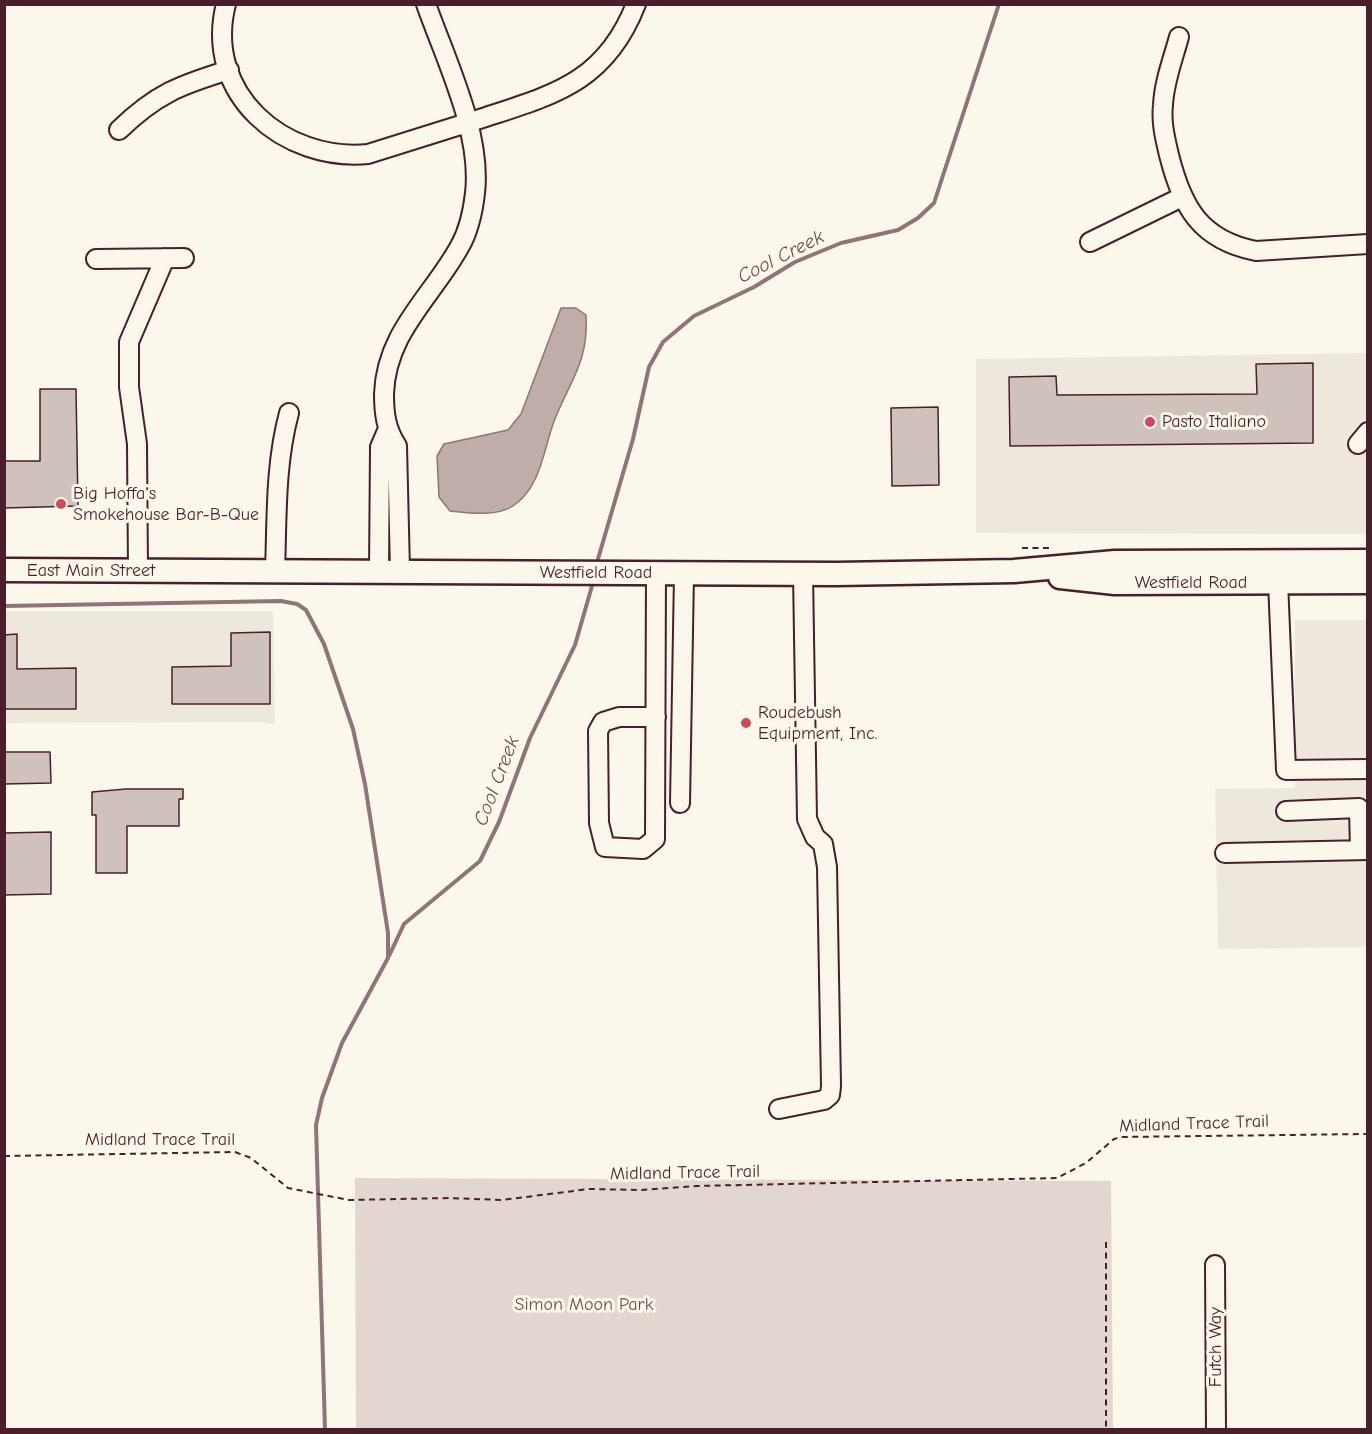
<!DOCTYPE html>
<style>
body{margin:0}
#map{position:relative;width:1372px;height:1434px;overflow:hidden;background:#fbf7ec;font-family:"Comic Neue",sans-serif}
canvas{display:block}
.frame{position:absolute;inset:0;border:6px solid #4a1f2b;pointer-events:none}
</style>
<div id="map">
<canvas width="1372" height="1434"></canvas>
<div class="frame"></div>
</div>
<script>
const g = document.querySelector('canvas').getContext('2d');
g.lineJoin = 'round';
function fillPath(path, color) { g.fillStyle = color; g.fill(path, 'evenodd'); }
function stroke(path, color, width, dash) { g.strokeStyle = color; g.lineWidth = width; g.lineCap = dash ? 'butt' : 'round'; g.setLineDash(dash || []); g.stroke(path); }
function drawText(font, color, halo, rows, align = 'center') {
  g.font = font + ' "Comic Neue",sans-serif'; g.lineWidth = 6; g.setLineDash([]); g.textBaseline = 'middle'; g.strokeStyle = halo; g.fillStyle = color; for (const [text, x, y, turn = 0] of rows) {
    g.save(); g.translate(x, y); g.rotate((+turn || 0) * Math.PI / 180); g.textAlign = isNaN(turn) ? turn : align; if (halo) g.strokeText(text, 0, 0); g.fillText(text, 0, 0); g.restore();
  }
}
const built = new Path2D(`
 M1367,353V534L976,533V359Z
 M5,611H273L275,724L261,722L5,723Z
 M1295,620H1367V947L1218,949L1215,789L1295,788Z`);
const green = new Path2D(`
 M355,1178L1111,1181L1113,1429H356Z`);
const water = new Path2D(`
 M561,308H576L586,315C589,364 568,383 553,424C543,453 540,488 513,506C496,517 469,513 450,511L439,497L437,456L444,444L508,430L521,414Z`);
const stream = new Path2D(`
 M598,559L633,439L649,367L663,342L694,316L754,287L795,262L841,243L898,230L918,218L934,203L999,4
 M4,606L281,601L297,604L306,610L324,644L353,729L365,784L388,933V958L342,1043L322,1098L316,1125L325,1430
 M389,956L404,924L480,861L499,822L530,738L575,645L592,586`);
const building = new Path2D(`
 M1313,363V443L1010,446L1009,377L1056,376L1057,395L1257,394L1256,364Z
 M40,389H76L78,506L4,508V461H40Z
 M938,407L939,485L892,486L891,408Z
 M270,632V704H172V667L231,666V633Z
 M17,634V669L76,668V709H4V635Z
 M4,752H50L51,783L4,784Z
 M126,789H183V799H179V826H127V873H96V815H92V792Z
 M51,832V894L4,895V833Z`);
const path = new Path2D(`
 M1022,548H1052
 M4,1156L235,1152L251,1158L288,1188L349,1200L449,1198L502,1200L589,1189L642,1190L697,1186L1057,1178L1086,1163L1114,1139L1122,1137L1368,1134
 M1106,1242V1430`);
const minor = new Path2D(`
 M226,4C203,94 284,162 368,154C407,142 447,129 486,117C556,94 606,81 636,4
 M1179,37C1173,59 1164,82 1163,105C1161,122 1165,138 1169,155C1182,207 1200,240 1256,251L1368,244
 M119,130C156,94 180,85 229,70
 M1090,242L1182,197
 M96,259L184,258
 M1358,444L1368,432
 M138,571L137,444L129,387V342L165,258
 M275,571C277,518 275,465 289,413
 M379,571L380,447L387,431
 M400,571L397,446C386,429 384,414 384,394C386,332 432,297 460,246C469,230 473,211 475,193C482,133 446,61 426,4
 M1278,582L1286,770L1368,769
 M656,717H619L603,722L598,731L599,823L605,847L643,849L655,839L656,573
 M680,803L684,574
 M1286,811L1359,808L1360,850
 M1225,853L1368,850
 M779,1109L824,1100L830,1095L831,1086L827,867L823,844L815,837L807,819L803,574
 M1215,1265L1216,1430`);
const major = new Path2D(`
 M4,570L836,574L1014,571L1115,562L1368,561
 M1060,577L1115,583L1368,582`);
const markers = [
 [1150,422,6,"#d1495b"],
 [61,504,6,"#d1495b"],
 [746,723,6,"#d1495b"]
];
const poiNames = [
 ["Pasto Italiano",1162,422],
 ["Big Hoffa's",73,494],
 ["Smokehouse Bar-B-Que",73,515],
 ["Roudebush",758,713],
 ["Equipment, Inc.",758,734]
];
const streetNames = [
 ["East Main Street",91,571],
 ["Westfield Road",596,573],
 ["Westfield Road",1191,583],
 ["Midland Trace Trail",1194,1124,-2],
 ["Midland Trace Trail",160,1140],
 ["Midland Trace Trail",685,1173,-1],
 ["Futch Way",1216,1347,-90]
];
const parkNames = [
 ["Simon Moon Park",584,1305]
];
const waterNames = [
 ["Cool Creek",781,257,-27],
 ["Cool Creek",497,781,-69]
];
fillPath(built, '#eee7de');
fillPath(green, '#e2d7d0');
fillPath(water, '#bfadaa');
stroke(water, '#907477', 1.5);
stroke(stream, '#907477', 4);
fillPath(building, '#cfc2bc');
stroke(building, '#4a1f2b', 1.5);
stroke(minor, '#4a1f2b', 22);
stroke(major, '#4a1f2b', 27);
stroke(path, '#4a1f2b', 2, [6, 4.5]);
stroke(minor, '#fbf7ec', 18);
stroke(major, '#fbf7ec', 22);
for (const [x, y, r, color] of markers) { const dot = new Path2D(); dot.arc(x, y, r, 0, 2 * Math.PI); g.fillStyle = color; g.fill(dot); stroke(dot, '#fbf7ec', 2); }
drawText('18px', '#4a1f2b', '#fbf7ec', poiNames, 'left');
drawText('18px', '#4a1f2b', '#fbf7ec', streetNames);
drawText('18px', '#704d54', '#fbf7ec', parkNames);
drawText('italic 20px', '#6d4a51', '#fbf7ec', waterNames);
</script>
